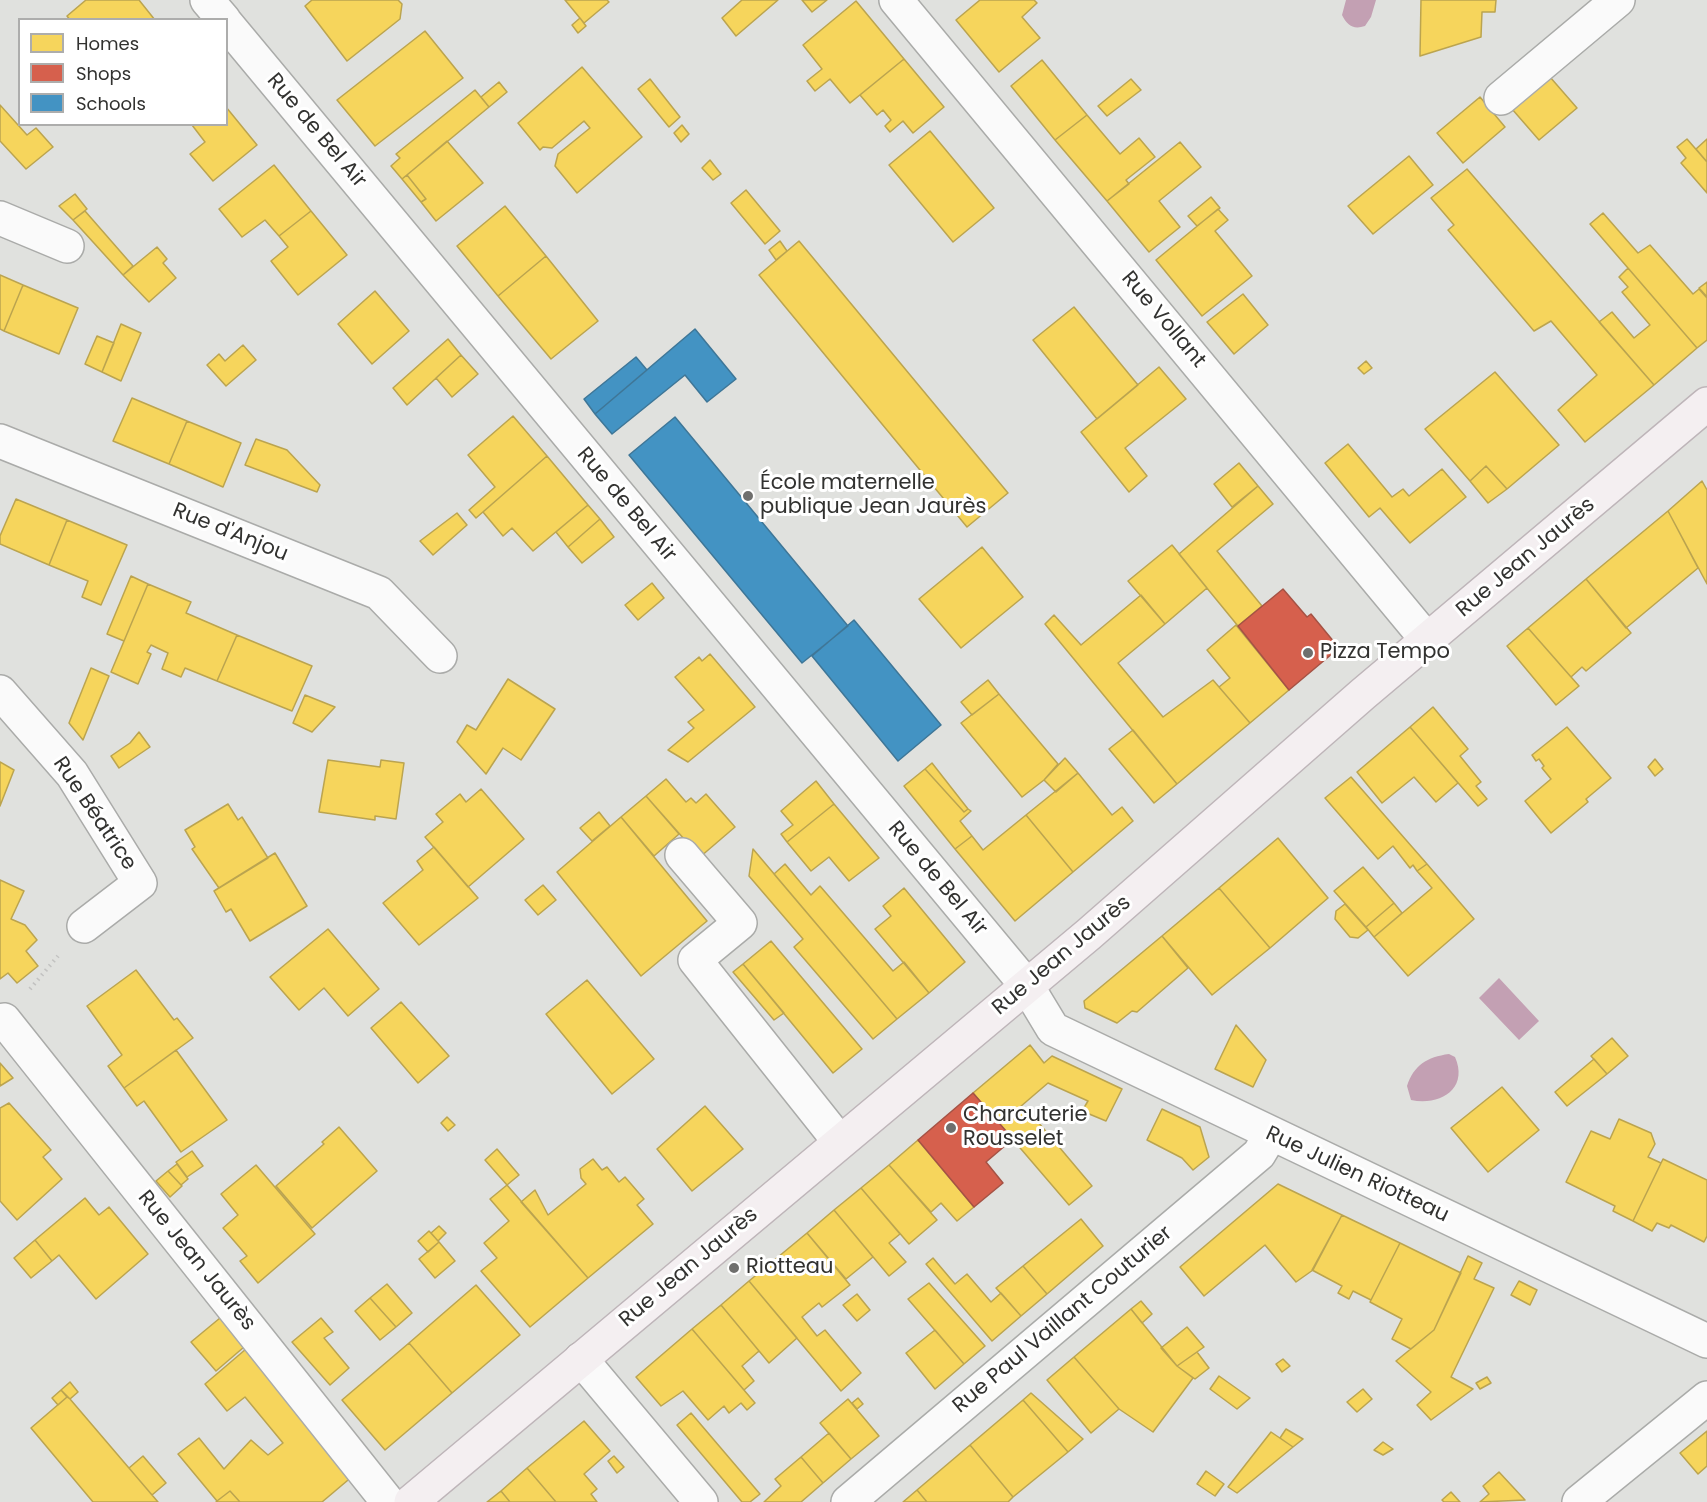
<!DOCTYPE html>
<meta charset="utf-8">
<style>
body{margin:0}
#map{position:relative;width:1707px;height:1502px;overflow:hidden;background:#e0e1de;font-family:Poppins,sans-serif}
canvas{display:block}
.legend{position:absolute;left:18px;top:18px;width:210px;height:108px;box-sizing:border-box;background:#fff;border:2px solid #adadac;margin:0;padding:8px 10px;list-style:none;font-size:18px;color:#323230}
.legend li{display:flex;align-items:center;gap:12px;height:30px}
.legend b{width:30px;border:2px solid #adadac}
</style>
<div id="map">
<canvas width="1707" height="1502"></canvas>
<ul class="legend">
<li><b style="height:16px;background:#f6d55c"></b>Homes</li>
<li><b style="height:16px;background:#d6604d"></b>Shops</li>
<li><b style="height:16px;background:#4393c3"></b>Schools</li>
</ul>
</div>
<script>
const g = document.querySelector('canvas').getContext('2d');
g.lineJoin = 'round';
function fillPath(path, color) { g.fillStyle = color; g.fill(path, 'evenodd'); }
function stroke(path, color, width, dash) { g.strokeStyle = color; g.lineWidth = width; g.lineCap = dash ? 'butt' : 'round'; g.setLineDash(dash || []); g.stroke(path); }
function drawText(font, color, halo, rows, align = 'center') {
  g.font = font + ' Poppins,sans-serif'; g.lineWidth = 6; g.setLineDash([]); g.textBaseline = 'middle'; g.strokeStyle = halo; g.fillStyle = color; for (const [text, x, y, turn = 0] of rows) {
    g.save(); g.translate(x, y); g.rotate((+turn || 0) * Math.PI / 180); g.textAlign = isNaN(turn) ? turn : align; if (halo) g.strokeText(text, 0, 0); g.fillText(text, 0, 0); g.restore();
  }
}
const water = new Path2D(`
 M1346,0H1376L1371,17L1365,26C1353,30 1347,25 1342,15Z
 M1499,978L1539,1021L1519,1040L1479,998Z
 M1449,1054L1455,1057C1469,1089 1440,1106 1411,1100L1407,1086C1414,1065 1427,1057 1449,1054Z`);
const homes = new Path2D(`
 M86,0H139L155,20H70L67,16Z
 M312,0H398L402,4L400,19L347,61L305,6Z
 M565,0H607L609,2L584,23Z
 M742,0H778L736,36L722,18Z
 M802,0H827L812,12Z
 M980,0H1034L1037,3L1022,17L1040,38L999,72L956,20Z
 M1421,0H1496L1495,12H1482L1481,37L1420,56Z
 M856,1L904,59L850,103L830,79L815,91L807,81L822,69L803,45Z
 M580,18L586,26L578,33L572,25Z
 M425,31L463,78L375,146L337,100Z
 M904,59L944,107L913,133L903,121L890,132L885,126L891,120L883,110L877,115L860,95Z
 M1042,60L1087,115L1055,140L1011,86Z
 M582,67L642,137L577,193L555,166L558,154L590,128L584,121L552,148L543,147L540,150L518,123Z
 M1550,77L1577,108L1539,140L1512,109Z
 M650,79L680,117L669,127L638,89Z
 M1131,79L1141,90L1107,116L1098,106Z
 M499,82L507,92L489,107L481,97Z
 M475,90L489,107L402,179L391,166L400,158L396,154Z
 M1480,97L1505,127L1463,163L1437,133Z
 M0,105L27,135L36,128L53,147L26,169L0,141Z
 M226,107L257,145L213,181L190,154L205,142L192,125L226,124Z
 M1087,115L1120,154L1139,138L1155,157L1126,180L1129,184L1107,201L1055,140Z
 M682,125L689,134L681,142L674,133Z
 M930,131L994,208L953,242L889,165Z
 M1687,139L1707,162V193L1681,163L1686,158L1677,147Z
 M1707,139V162L1696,149Z
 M447,141L483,183L436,221L421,202L426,199L407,175Z
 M1180,142L1201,167L1159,201L1180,227L1149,252L1107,201Z
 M1409,156L1433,185L1373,234L1348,206Z
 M710,160L721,174L713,180L702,168Z
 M274,165L311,211L279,236L265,220L242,237L219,209Z
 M1467,169L1654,385L1585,442L1558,410L1597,375L1551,321L1534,331L1448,230L1454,225L1431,198Z
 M407,175L426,199L421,202L402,179Z
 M746,190L780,231L765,244L731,203Z
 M75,194L87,209L73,220L59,206Z
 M1211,197L1220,208L1197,226L1188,216Z
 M505,206L546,256L498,296L457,246Z
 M1218,209L1228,220L1215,231L1252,276L1202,316L1156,260Z
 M85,211L133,266L123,275L73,220Z
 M311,211L347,255L298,295L271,261L288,247L279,236Z
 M1603,213L1638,253L1650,245L1693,294L1699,289L1707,298V340L1697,348L1590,224Z
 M780,241L787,251L776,260L769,250Z
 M799,241L1008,493L967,527L759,275Z
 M157,247L167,259L163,263L176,278L149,302L123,275Z
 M546,256L598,321L551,359L498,296Z
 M1628,268L1697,348L1654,385L1599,322L1612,312L1634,338L1650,325L1622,292L1628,287L1619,277Z
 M0,275L23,285L4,331L0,329Z
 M1707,282V297L1699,288Z
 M23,285L78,308L59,354L4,331Z
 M375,291L409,331L372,364L338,324Z
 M1243,294L1268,325L1234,354L1207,322Z
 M1074,307L1138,385L1097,419L1033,340Z
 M121,324L141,333L121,381L102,372Z
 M97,336L114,343L102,372L85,364Z
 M448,339L461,355L407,405L393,388Z
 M243,345L256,360L226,386L207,365L219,354L225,361Z
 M461,355L478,374L452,397L436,378Z
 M1366,361L1372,368L1364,374L1358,368Z
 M1159,367L1186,399L1125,448L1147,476L1129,492L1081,432Z
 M1495,372L1559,445L1507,489L1486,466L1470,481L1425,429Z
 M132,398L187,421L169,464L113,441Z
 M513,416L547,456L476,518L469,510L495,487L468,455Z
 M187,421L241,443L223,487L169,464Z
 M256,439L287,450L320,485L317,492L245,465Z
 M1348,444L1392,497L1403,489L1409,496L1442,469L1466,497L1410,543L1380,508L1369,517L1325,463Z
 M547,456L588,505L533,551L512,528L503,536L483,512Z
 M1239,463L1258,486L1232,507L1214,484Z
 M1486,466L1507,489L1488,503L1470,481Z
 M1702,481L1707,490V584L1668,511Z
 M1258,486L1273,504L1217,551L1262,606L1238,626L1179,554Z
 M16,499L67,520L49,565L0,544V536Z
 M588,505L600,519L568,547L556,532Z
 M1668,511L1698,568L1626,628L1586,579Z
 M457,513L467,525L433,555L420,541Z
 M600,519L614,537L582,563L568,547Z
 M67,520L127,545L101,605L82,597L88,581L49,565Z
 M1172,545L1207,588L1165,624L1128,581Z
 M982,547L1023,597L961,648L919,599Z
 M131,576L148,584L124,641L107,634Z
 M1586,579L1631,633L1586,671L1582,667L1571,677L1528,628Z
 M652,583L664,598L638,620L625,605Z
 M148,584L191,602L186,613L237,635L217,681L185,668L181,677L162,669L168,653L151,645L147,652L151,654L138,684L111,672Z
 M1141,595L1165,624L1118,663L1163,717L1213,680L1250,723L1177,784L1045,624L1054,615L1081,645Z
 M1236,625L1289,690L1250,723L1219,687L1230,678L1207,650Z
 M1528,628L1579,686L1556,705L1507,646Z
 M237,635L312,666L292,711L217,681Z
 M710,654L755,707L688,762L668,750L694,728L688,722L704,710L675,677L699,657L702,661Z
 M91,668L109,676L83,740L69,723Z
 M508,679L555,709L521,760L503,748L486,774L457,742L467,725L476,730Z
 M988,680L999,694L972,715L961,702Z
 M999,694L1058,764L1044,780L1022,797L961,723Z
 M305,695L335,707L312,732L293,723Z
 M1433,707L1468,749L1460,756L1481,782L1476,786L1487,799L1478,806L1410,727Z
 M1410,727L1458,783L1436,802L1414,777L1382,803L1357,772Z
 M1567,727L1611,778L1586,799L1588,802L1551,833L1525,801L1551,779L1542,768L1544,766L1539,759L1536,761L1532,755Z
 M1133,730L1177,784L1154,803L1109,749Z
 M139,732L150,747L119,768L111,756L130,743Z
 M1065,758L1078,773L1056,792L1044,780Z
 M1655,759L1663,769L1655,776L1648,767Z
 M328,760L380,767L381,760L404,763L396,819L375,816V820L319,812Z
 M0,762L14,770L0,806Z
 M932,763L968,809L964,812L925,769Z
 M925,769L964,812L968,809L971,811L960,821L972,836L955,849L904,786Z
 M1078,773L1112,815L1122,807L1133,821L1073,872L1026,815Z
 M1351,777L1427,864L1417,871L1413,865L1410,868L1393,846L1378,859L1325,798Z
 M666,779L686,802L691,798L696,803L706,794L735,827L700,857L646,796Z
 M816,781L834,804L787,842L781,834L793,825L781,811Z
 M481,789L524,839L468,887L425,837L443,822L436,814L460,794L466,802Z
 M646,796L679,834L654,856L621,817Z
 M228,804L238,820L242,817L268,858L219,888L192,849L195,847L185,830Z
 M834,804L879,858L849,881L829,857L811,871L787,842Z
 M599,812L610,826L592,841L580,828Z
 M1026,815L1073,872L1015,921L955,849L972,836L983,850Z
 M621,817L707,921L641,976L557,872Z
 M1278,838L1328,898L1270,948L1219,888Z
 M434,847L478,898L419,945L383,903L423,870L417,861Z
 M753,849L897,1019L873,1039L794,947L803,939L749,876Z
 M275,853L307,906L250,941L231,909L226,912L214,891Z
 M785,864L811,895L820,886L893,971L904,962L929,993L897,1019L774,874Z
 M1427,864L1474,919L1408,976L1374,937L1432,888L1417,871Z
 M1363,867L1394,903L1366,927L1334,891Z
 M0,880L24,891L11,919L25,925L37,940L26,951L38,966L17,983L8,973L0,979Z
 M543,885L556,900L538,915L525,900Z
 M904,888L965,962L929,993L875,929L891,916L883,906Z
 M1219,888L1270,948L1212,995L1162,936Z
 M1394,903L1402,913L1374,937L1366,927Z
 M1345,904L1368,930L1358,938L1350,937L1335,919L1336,911Z
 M328,929L379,989L348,1016L324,988L299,1010L270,977Z
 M1162,936L1188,968L1137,1012L1132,1011L1117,1023L1085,1008L1084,1001Z
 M771,941L862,1049L833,1073L743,964Z
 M743,964L784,1013L774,1020L733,972Z
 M136,970L174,1020L177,1018L193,1038L124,1088L108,1066L122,1055L87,1006Z
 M587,980L654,1059L612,1094L546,1014Z
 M401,1002L449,1056L418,1083L371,1028Z
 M1236,1025L1266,1060L1253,1087L1215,1069Z
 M1612,1038L1628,1056L1607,1074L1591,1056Z
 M1030,1045L1044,1063L1052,1056L1122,1089L1106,1121L1082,1111L1088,1101L1048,1083L1020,1107L1029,1119L1033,1116L1092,1186L1069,1205L973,1093Z
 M176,1050L227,1120L181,1152L144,1101L137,1106L124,1088Z
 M1594,1059L1607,1074L1567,1106L1555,1092Z
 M0,1063L13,1078L0,1086Z
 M1502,1087L1539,1130L1488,1172L1451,1128Z
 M9,1103L51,1150L43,1157L62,1179L17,1220L0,1201V1108Z
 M705,1106L743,1149L692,1191L657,1149Z
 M1162,1109L1200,1127L1209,1157L1193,1170L1182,1158L1147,1140Z
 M447,1117L455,1125L448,1131L441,1123Z
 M1619,1119L1651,1133L1655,1144L1648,1157L1661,1163L1633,1221L1613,1211L1615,1206L1566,1182L1591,1131L1610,1139Z
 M339,1127L377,1171L312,1228L276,1186L324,1144L322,1142Z
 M918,1140L974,1207L957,1221L941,1203L931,1212L889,1165Z
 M497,1149L519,1175L507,1185L485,1160Z
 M192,1151L203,1166L187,1177L176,1162Z
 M593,1159L602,1170L607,1167L619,1182L625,1177L644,1199L637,1205L653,1224L588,1278L521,1202L535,1190L548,1215L586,1184L581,1178L580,1169Z
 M1663,1159L1707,1180V1236L1704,1242L1671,1225L1669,1228L1657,1223L1652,1231L1633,1221Z
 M177,1164L188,1179L181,1185L168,1171Z
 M256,1165L315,1234L258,1283L240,1261L247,1256L223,1228L238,1215L221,1194Z
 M889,1165L937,1220L909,1244L861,1188Z
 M168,1171L182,1186L170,1197L156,1181Z
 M1278,1184L1342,1215L1313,1270L1296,1282L1265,1245L1204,1296L1180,1267Z
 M507,1185L588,1278L530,1327L481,1271L497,1258L484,1243L509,1221L490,1199Z
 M861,1188L900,1234L889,1243L906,1262L889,1276L834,1210Z
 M85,1198L99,1215L109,1207L148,1254L96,1299L59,1255L52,1261L35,1240Z
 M834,1210L873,1257L846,1279L807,1233Z
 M1342,1215L1400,1243L1371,1300L1353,1291L1349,1299L1338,1293L1342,1286L1312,1270Z
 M1081,1219L1103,1246L1047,1294L1023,1266Z
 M439,1226L446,1233L438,1241L431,1233Z
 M429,1231L439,1242L428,1252L418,1241Z
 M807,1233L850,1285L822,1307L819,1303L802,1317L817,1336L825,1330L861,1373L841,1391L749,1281Z
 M35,1240L52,1261L31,1278L14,1258Z
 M439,1242L455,1261L435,1278L419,1259Z
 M1400,1243L1461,1273L1434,1330L1411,1349L1392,1339L1402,1319L1370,1302Z
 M1468,1256L1482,1263L1474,1279L1494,1288L1451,1377L1473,1389L1431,1420L1417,1405L1431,1392L1396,1361L1434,1330Z
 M933,1258L955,1284L967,1274L991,1302L1001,1293L1021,1316L992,1341L926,1264Z
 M1023,1266L1047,1294L1021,1316L996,1288Z
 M749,1281L797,1338L769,1363L721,1305Z
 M1519,1281L1537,1290L1530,1305L1511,1295Z
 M929,1283L985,1346L964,1364L908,1299Z
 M387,1284L412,1313L396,1327L370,1298Z
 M476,1285L520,1335L452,1393L409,1343Z
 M857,1294L870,1310L857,1321L843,1305Z
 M370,1298L396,1327L380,1340L355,1311Z
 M1141,1301L1152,1314L1142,1323L1131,1309Z
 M721,1305L759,1351L742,1366L754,1381L744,1390L692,1329Z
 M1131,1309L1177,1366L1193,1378L1153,1432L1119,1409L1074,1357Z
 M220,1318L244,1347L216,1371L191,1342Z
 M321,1318L333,1332L324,1338L349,1368L330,1385L292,1342Z
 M1187,1327L1204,1347L1177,1366L1161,1348Z
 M692,1329L755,1403L747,1410L741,1403L729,1413L724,1406L708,1420L683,1391L661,1406L636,1377Z
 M935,1330L964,1364L935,1389L906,1353Z
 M409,1343L452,1393L385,1450L342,1400Z
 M246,1349L354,1475L322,1502H240L230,1491L217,1501L178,1454L199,1438L224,1469L251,1440L268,1455L283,1443L245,1397L227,1411L205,1384Z
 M1197,1352L1209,1368L1195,1379L1177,1366Z
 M1074,1357L1119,1409L1091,1433L1047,1380Z
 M1283,1359L1290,1366L1282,1372L1276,1364Z
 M1219,1376L1250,1398L1237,1409L1210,1389Z
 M1487,1377L1491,1383L1480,1389L1476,1383Z
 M70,1382L78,1392L70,1399L61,1390Z
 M1363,1389L1372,1399L1357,1412L1347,1402Z
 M61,1390L67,1397L58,1405L52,1398Z
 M1031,1393L1083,1439L1068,1452L1023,1400Z
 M67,1397L70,1399L158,1502H93L31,1428Z
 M858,1398L863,1404L857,1409L852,1403Z
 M848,1399L879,1436L851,1459L820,1423Z
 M1023,1400L1068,1452L1013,1497L970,1445Z
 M691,1413L760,1494L750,1502H742L677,1425Z
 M584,1421L610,1451L584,1474L597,1489L591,1494L597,1502H556L527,1468Z
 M1286,1429L1303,1439L1293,1447L1280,1438Z
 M1707,1431V1466L1698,1474L1680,1453Z
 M1271,1432L1293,1447L1237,1493L1228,1487Z
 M829,1433L851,1459L823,1483L801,1457Z
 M1383,1442L1393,1449L1383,1455L1374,1450Z
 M970,1445L1013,1497L1008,1502H927L917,1490Z
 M143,1456L166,1483L152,1495L129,1468Z
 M614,1456L624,1467L617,1473L608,1461Z
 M801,1457L823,1483L801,1502H764L781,1486L775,1479Z
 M527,1468L556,1502H510L501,1491Z
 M1206,1471L1224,1484L1215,1496L1197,1484Z
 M1499,1472L1525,1500L1480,1502L1489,1494L1483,1486Z
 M917,1490L927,1502H903Z
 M230,1491L240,1502H216L217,1501Z
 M501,1491L510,1502H487Z
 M1451,1492L1460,1502H1444L1442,1500Z`);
const shops = new Path2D(`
 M1283,589L1307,617L1311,614L1339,648L1289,690L1238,626Z
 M973,1093L1013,1139L986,1162L1003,1183L974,1207L918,1140Z`);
const schools = new Path2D(`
 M695,329L736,379L707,402L685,375L612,434L595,414Z
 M636,357L647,370L595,414L584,399Z
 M675,417L848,626L802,663L629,455Z
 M854,620L941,725L898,761L812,656Z`);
const path = new Path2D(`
 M30,989L58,956`);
const minor = new Path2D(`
 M207,0L224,20
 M896,0L1428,641
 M226,23L1027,986L1053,1029L1707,1341
 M1501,98L1618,0
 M0,218L67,246
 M0,441L379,593L440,656
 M0,692L72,774L140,883L84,926
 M682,855L740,923L695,960L839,1141
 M4,1020L388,1502
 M581,1359L701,1502
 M848,1502L1259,1154L1271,1134
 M1579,1502L1707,1398`);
const major = new Path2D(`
 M411,1502L1089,934L1363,694L1707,404`);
const markers = [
 [748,496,6,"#6f6f6d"],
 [1308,653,6,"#6f6f6d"],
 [951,1128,6,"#6f6f6d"],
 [734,1268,6,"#6f6f6d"]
];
const streetNames = [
 ["Rue de Bel Air",316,131,50],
 ["Rue Vollant",1163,320,50],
 ["Rue de Bel Air",626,505,50],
 ["Rue d'Anjou",230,533,22],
 ["Rue Jean Jaurès",1526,558,-40],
 ["Rue Béatrice",94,814,56],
 ["Rue de Bel Air",937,879,50],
 ["Rue Jean Jaurès",1062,956,-40],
 ["Rue Julien Riotteau",1357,1175,25],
 ["Rue Jean Jaurès",196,1261,51],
 ["Rue Jean Jaurès",689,1268,-40],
 ["Rue Paul Vaillant Couturier",1063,1320,-40]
];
const poiNames = [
 ["École maternelle",760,484],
 ["publique Jean Jaurès",760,508],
 ["Pizza Tempo",1320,653],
 ["Charcuterie",963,1116],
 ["Rousselet",963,1140],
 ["Riotteau",746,1268]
];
fillPath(water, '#c3a0b3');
fillPath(homes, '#f6d55c');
stroke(homes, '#bba44f', 1.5);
fillPath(shops, '#d6604d');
stroke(shops, '#a55244', 1.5);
fillPath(schools, '#4393c3');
stroke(schools, '#3e7697', 1.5);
stroke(minor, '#aaaba9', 36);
stroke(major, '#beb5b9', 36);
stroke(path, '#c2c2c1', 4, [1.5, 4.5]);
stroke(minor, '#fafafa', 33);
stroke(major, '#f4eff1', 33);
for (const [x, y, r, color] of markers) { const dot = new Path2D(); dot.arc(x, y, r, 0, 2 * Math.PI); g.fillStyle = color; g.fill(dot); stroke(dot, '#fff', 2); }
drawText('21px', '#323230', '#fff', streetNames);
drawText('21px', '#323230', '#fff', poiNames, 'left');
</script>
